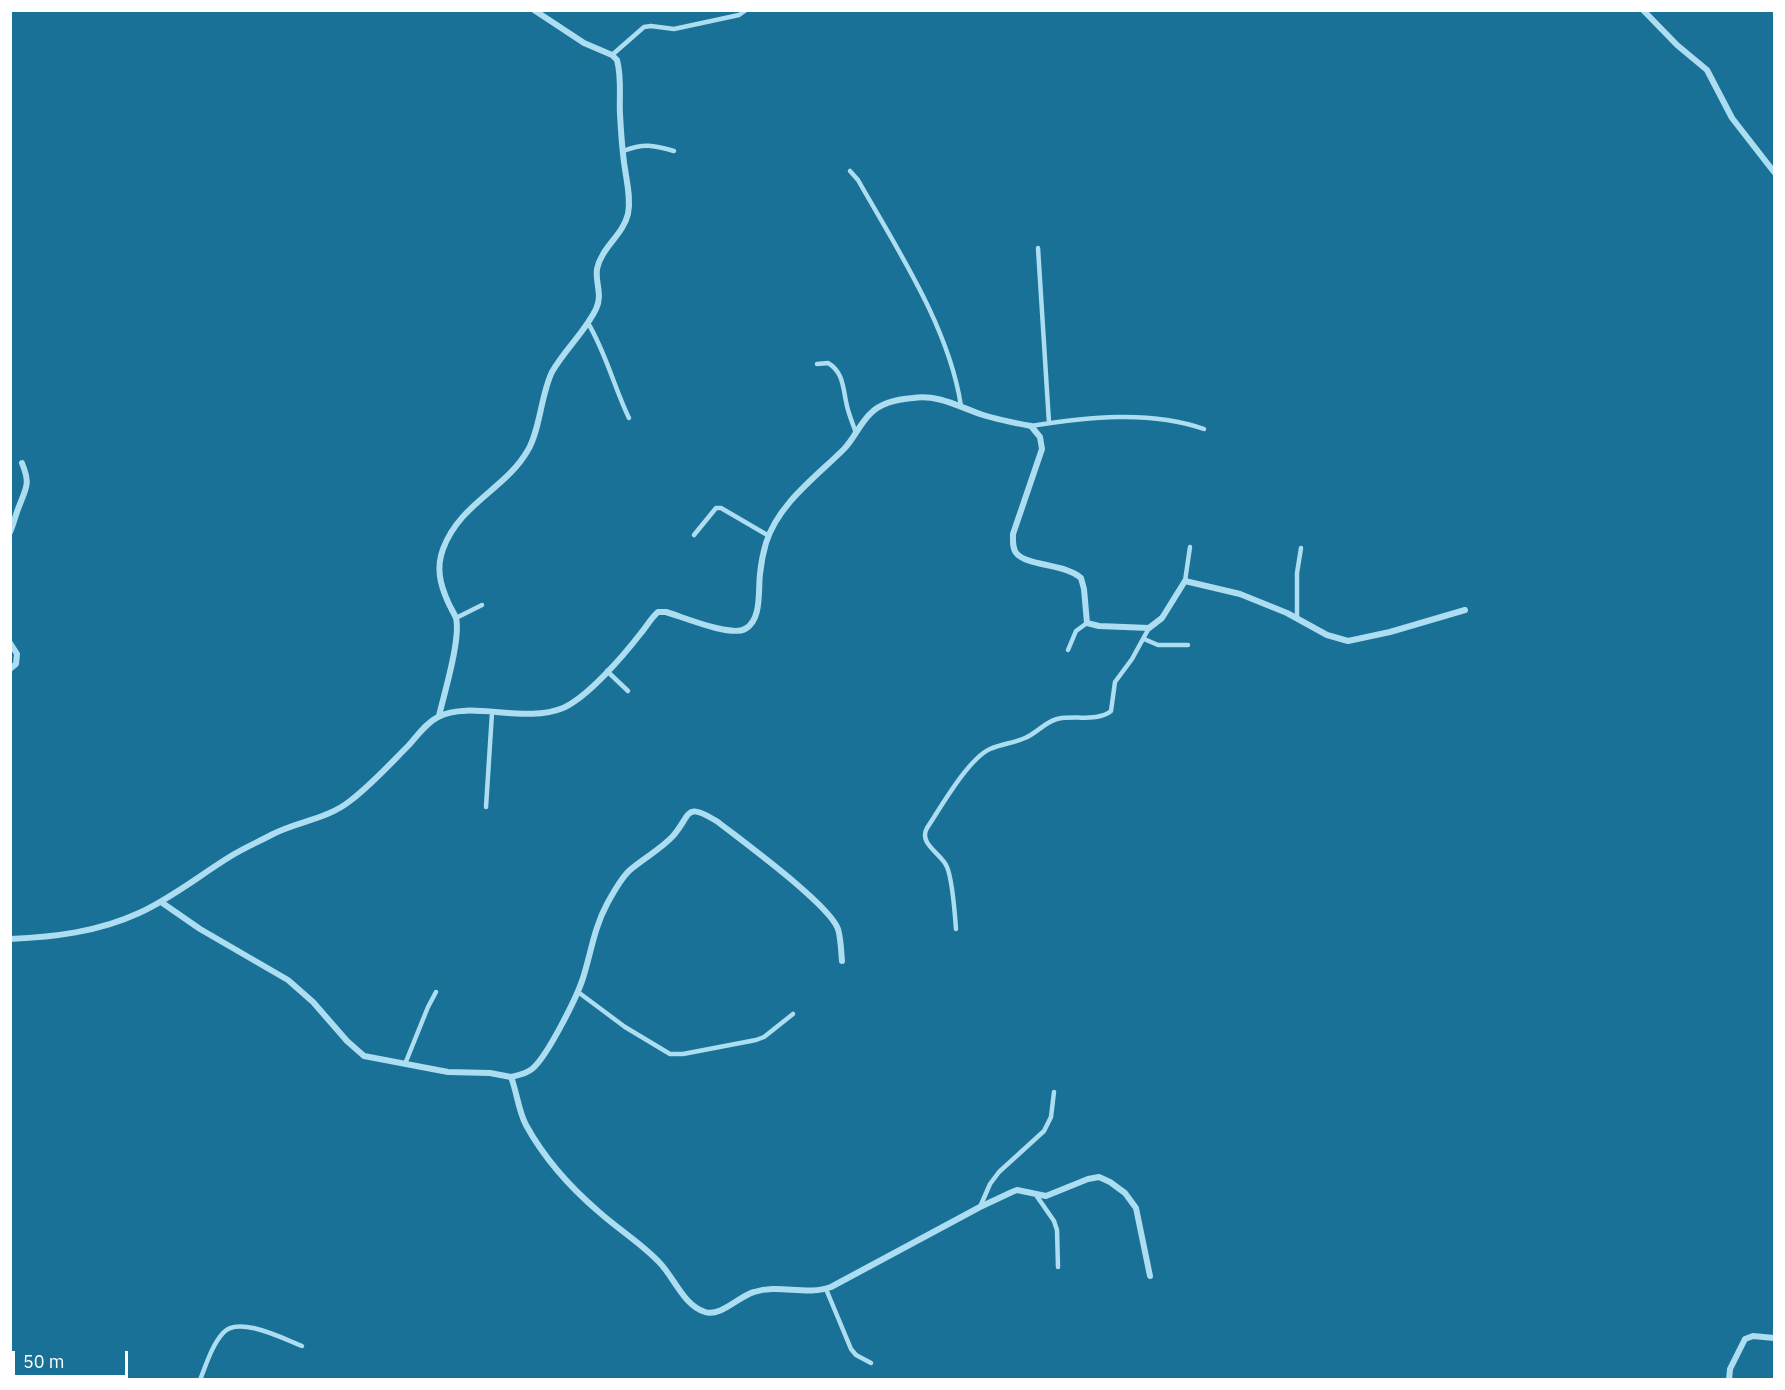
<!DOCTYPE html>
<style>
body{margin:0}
#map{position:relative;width:1785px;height:1390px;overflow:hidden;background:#197197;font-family:"IBM Plex Sans",sans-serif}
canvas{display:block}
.frame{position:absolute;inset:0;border:12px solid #fff;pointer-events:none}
.scale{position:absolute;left:12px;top:1351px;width:116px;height:27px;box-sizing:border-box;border:3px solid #fff;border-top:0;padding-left:8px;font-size:18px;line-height:21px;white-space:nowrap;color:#fff;-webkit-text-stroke:4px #197197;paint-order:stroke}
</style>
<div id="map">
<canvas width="1785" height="1390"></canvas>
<div class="frame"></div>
<div class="scale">50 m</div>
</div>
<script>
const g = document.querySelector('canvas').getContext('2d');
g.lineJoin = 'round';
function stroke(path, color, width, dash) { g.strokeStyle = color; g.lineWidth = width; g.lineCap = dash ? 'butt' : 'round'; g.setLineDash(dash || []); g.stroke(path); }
const service = new Path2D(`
 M612,55L644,27L651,26L674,29L739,15L746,10
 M623,151C644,143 653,145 674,151
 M850,171L858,180C897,249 949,327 961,406
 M1038,248L1049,423
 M588,323C606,353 614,387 629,418
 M817,364L828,363C844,372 843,390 847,406C849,415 853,424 856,433
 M1031,426C1087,417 1150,410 1204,429
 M694,535L716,508H721L769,536
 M1185,581L1190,547
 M456,618L482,605
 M1297,619V573L1301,548
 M1144,639L1158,645H1188
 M1068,650L1076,631L1087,623
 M607,671L628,691
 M486,807L492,713
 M956,929C955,915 952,879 947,867C942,854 918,844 927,828C941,807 968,759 990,749C1001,744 1014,743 1025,738C1037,733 1045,722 1057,719C1073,715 1098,722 1111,711L1115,682L1132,659L1149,628
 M578,992L625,1027L670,1054H683L756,1040L764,1037L793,1014
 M405,1064L428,1007L436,992
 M1036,1195L1054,1221L1057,1230L1058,1267
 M980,1207L990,1184L999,1172L1044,1131L1051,1117L1054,1092
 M826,1289L851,1349L856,1355L871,1363
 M200,1380C206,1365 212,1345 223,1333C238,1315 284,1339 302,1346`);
const minor = new Path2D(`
 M1643,10L1677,45L1707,70L1732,118L1774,172
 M10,532C14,523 16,513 20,504C27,486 30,483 22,463
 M10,643L17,654L16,664L10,669
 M439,716C444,694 461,639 456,618C454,613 450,607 448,602C440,584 436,568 443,549C460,503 506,489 528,450C540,430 541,394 552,372C565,349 585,332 596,309C603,295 595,283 597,269C601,248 623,235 628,214C631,199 627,183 625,169C622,151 621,132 620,114C619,97 622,78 617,60L612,55L584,43L534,10
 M161,902L200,929L288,980L313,1002L347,1041L364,1056L448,1072L490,1073L511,1077C517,1092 518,1110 526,1125C544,1158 571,1188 599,1212C618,1229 641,1243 659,1262C674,1277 683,1305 705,1312C721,1317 739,1296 754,1292C779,1284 807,1296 831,1287L980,1207L1012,1192L1017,1190L1046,1196L1088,1179L1099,1177L1110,1182L1125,1193L1136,1208L1150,1276
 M10,939C54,937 98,932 139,913C172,898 200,875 231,856C244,848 258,842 271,835C297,821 326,820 350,801C371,785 390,764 409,745C418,735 426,723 438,717C470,700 525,724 563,708C588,697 624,655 641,633C647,626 651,618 658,612H666C683,617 730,637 745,629C762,620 758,591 760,574C761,564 763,553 766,543C778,504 816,477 844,449C854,439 860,423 871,413C881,403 899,399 913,398C938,394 959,407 983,415C999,420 1015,423 1031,426L1040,437L1042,449L1013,534C1013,540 1012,549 1017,554C1028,566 1066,564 1081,578L1084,589L1087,623L1099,626L1149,628L1162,618L1185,581L1240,594L1287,613L1327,635L1348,641L1390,632L1465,610
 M511,1077C519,1075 526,1074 532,1069C547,1057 577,997 583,978C591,953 594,928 607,904C613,893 621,878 630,870C644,858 661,849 673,836C692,814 684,801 718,822C742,841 829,904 838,929C841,939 841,951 842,961
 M1729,1380L1730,1369L1745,1339L1753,1336L1774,1338`);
stroke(service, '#adddf0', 4.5);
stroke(minor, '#adddf0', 6);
</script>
